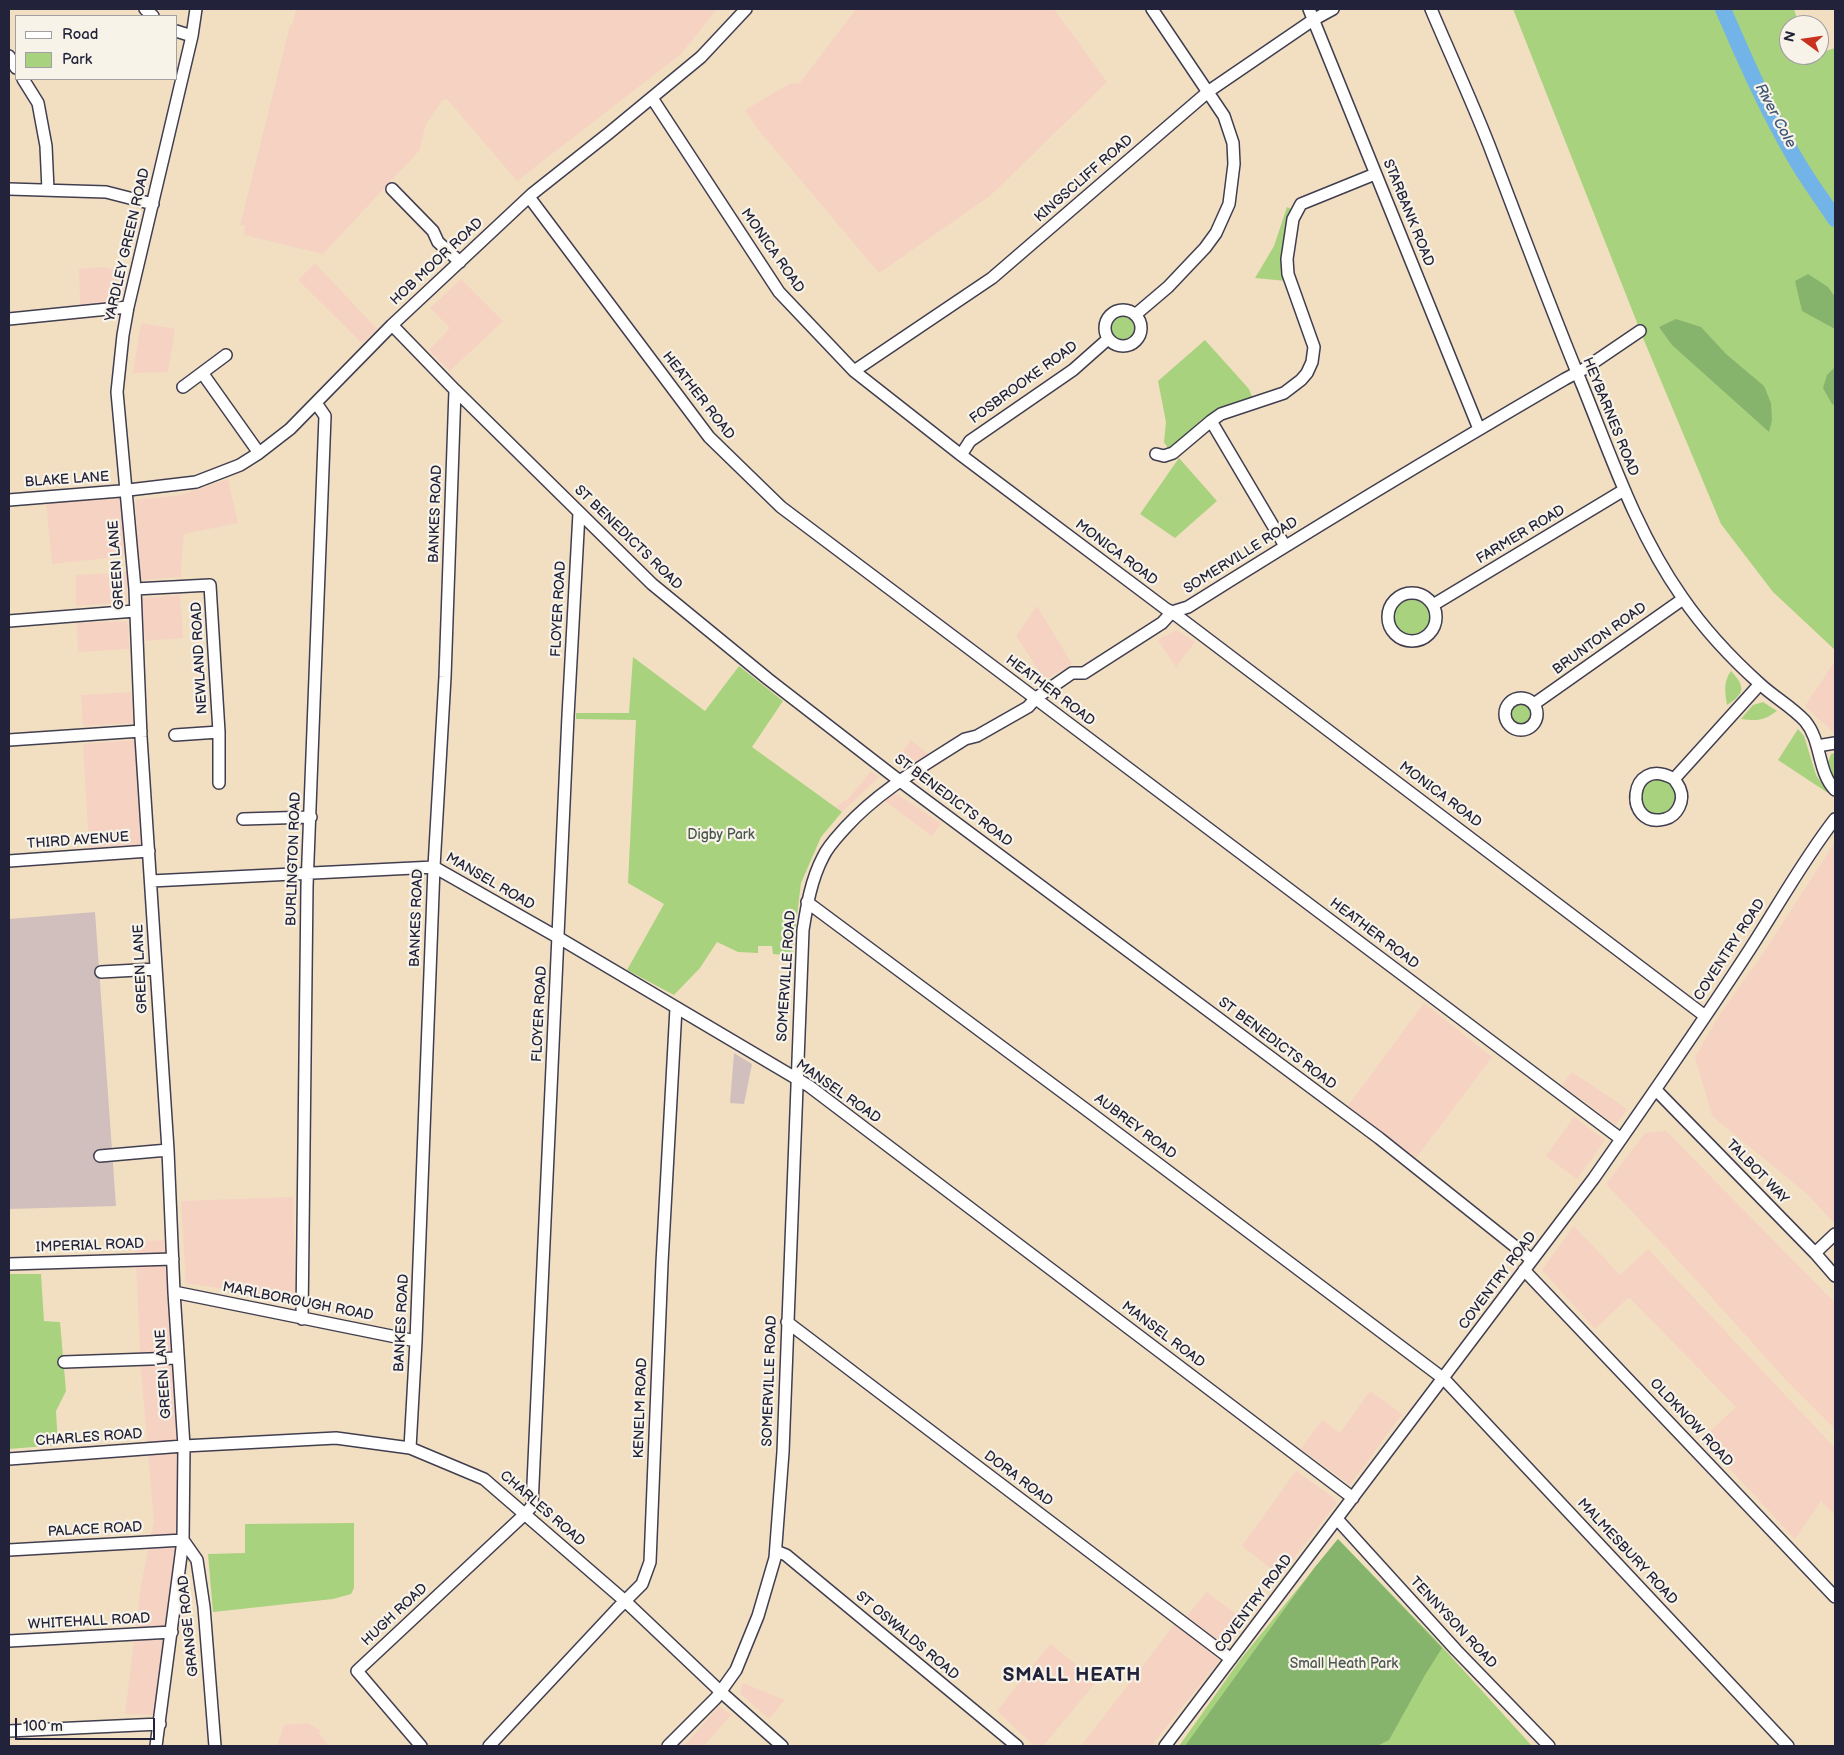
<!DOCTYPE html>
<style>
body{margin:0}
#map{position:relative;width:1844px;height:1755px;overflow:hidden;background:#f2dfc2;font-family:"Balsamiq Sans",sans-serif}
canvas{display:block}
.frame{position:absolute;inset:0;border:10px solid #22223b;pointer-events:none}
.legend{position:absolute;left:15px;top:15px;width:162px;height:65px;box-sizing:border-box;background:#f7f3e8;border:1px solid #a29fa3;margin:0;padding:6px 9px;list-style:none;font-size:15px;color:#22223b}
.legend li{display:flex;align-items:center;gap:10px;height:25px}
.legend b{width:25px;border:1px solid #a29fa3}
.north{position:absolute;left:1779px;top:15px;width:50px;height:50px;box-sizing:border-box;background:#f7f3e8;border:1px solid #a29fa3;border-radius:50%;rotate:284deg;font-size:14px;font-weight:700;line-height:20px;text-align:center;color:#22223b}
.north::after{content:'';display:block;margin:auto;width:18px;height:22px;background:#c8321e;clip-path:polygon(50% 0,100% 100%,50% 72%,0 100%)}
.scale{position:absolute;left:15px;top:1718px;width:140px;height:22px;box-sizing:border-box;border:2px solid #22223b;border-top:0;padding-left:6px;font-size:15px;line-height:18px;white-space:nowrap;color:#22223b;-webkit-text-stroke:4px #f7f3e8;paint-order:stroke}
</style>
<div id="map">
<canvas width="1844" height="1755"></canvas>
<div class="frame"></div>
<ul class="legend">
<li><b style="height:6px;background:#fff"></b>Road</li>
<li><b style="height:14px;background:#a9d27e"></b>Park</li>
</ul>
<div class="north">N</div>
<div class="scale">100 m</div>
</div>
<script>
const g = document.querySelector('canvas').getContext('2d');
g.lineJoin = 'round';
function fillPath(path, color) { g.fillStyle = color; g.fill(path, 'evenodd'); }
function stroke(path, color, width, dash) { g.strokeStyle = color; g.lineWidth = width; g.lineCap = dash ? 'butt' : 'round'; g.setLineDash(dash || []); g.stroke(path); }
function drawText(font, color, halo, rows, align = 'center') {
  g.font = font + ' "Balsamiq Sans",sans-serif'; g.lineWidth = 4.5; g.setLineDash([]); g.textBaseline = 'middle'; g.strokeStyle = halo; g.fillStyle = color; for (const [text, x, y, turn = 0] of rows) {
    g.save(); g.translate(x, y); g.rotate((+turn || 0) * Math.PI / 180); g.textAlign = isNaN(turn) ? turn : align; if (halo) g.strokeText(text, 0, 0); g.fillText(text, 0, 0); g.restore();
  }
}
const built = new Path2D(`
 M296,9H717L681,54L517,181L447,99L442,101L426,124L419,151L323,254L244,235L245,226L240,225L290,25L292,26Z
 M856,9H1054L1107,82L990,196L879,273L756,127L745,110L791,83L799,84Z
 M315,263L377,329L362,343L298,280Z
 M101,267L128,272L120,304L80,307L79,269Z
 M461,279L503,321L450,371L429,350L450,328L430,308Z
 M141,323L175,329L168,372L133,373Z
 M228,479L238,523L184,534L181,566V577L141,580L135,500L181,495Z
 M122,498L126,556L52,564L46,502Z
 M127,572V602L76,606V575Z
 M180,595L183,638L145,641L142,598Z
 M1037,606L1072,664L1045,680L1016,636Z
 M126,621L128,624L129,649L78,652L77,623Z
 M1176,630L1195,642L1176,667L1158,640Z
 M1835,661V734L1805,706Z
 M131,692L133,723L83,726L81,695Z
 M135,740L143,844L89,848L83,744Z
 M911,740L928,754L902,770L895,763Z
 M871,771L879,777L876,780L842,812L835,808L849,798Z
 M895,793L941,823L932,836L885,801Z
 M1835,842V1224L1806,1193L1712,1116L1695,1057L1720,1014L1762,955Z
 M1424,1003L1492,1057L1416,1158L1348,1106Z
 M1572,1072L1627,1109L1616,1125L1562,1085Z
 M1574,1117L1605,1140L1577,1179L1546,1156Z
 M1666,1131L1835,1303V1429L1785,1379L1687,1270L1606,1184L1645,1133Z
 M293,1197L295,1300L186,1283L181,1201Z
 M1574,1226L1620,1275L1648,1249L1835,1448V1515L1821,1501L1795,1539L1702,1439L1736,1407L1629,1297L1595,1329L1542,1270Z
 M164,1240L179,1454L180,1553L156,1715L125,1714L141,1585L154,1521L141,1371L135,1242Z
 M1370,1391L1402,1414L1350,1485L1301,1449L1322,1420L1340,1433Z
 M1296,1471L1334,1498L1337,1503L1280,1576L1242,1546Z
 M1206,1592L1246,1621L1227,1647L1187,1616Z
 M1174,1625L1220,1660L1151,1746H1081Z
 M1050,1644L1097,1681L1043,1746H1034L997,1711Z
 M743,1683L785,1700L769,1719L740,1693Z
 M719,1706L731,1715L704,1746L685,1745Z
 M308,1723L321,1731L319,1733L329,1746H277L284,1725Z`);
const industrial = new Path2D(`
 M95,912L116,1206L9,1209V919Z
 M734,1053L752,1064L744,1104L730,1103Z`);
const green = new Path2D(`
 M1513,9H1794L1799,25H1789V55H1819V53L1835,48V650L1773,592L1721,524L1643,338V330L1638,325Z
 M1287,207L1291,209L1284,244L1286,281L1255,278L1274,246Z
 M1111 328a12 12 0 1 1 24 0a12 12 0 1 1-24 0Z
 M1205,340L1249,389L1252,397L1221,409L1201,420L1173,446L1168,448L1164,442L1166,422L1158,381Z
 M1179,458L1217,501L1175,538L1140,514Z
 M1394 618a18 18 0 1 1 36 0a18 18 0 1 1-36 0Z
 M633,657L705,711L739,666L783,701L752,747L842,812L821,837L801,883L792,956L773,954L772,946H758V953L738,952L717,942L700,968L674,995L627,970L664,904L628,883L636,720L576,719V713H629Z
 M1731,671C1745,686 1746,693 1727,705C1725,692 1723,682 1731,671Z
 M1763,702L1777,711C1763,721 1758,721 1741,719L1753,705Z
 M1511 713a11 11 0 1 1 22 0a11 11 0 1 1-22 0Z
 M1798,729L1804,736L1816,775L1828,793L1778,760Z
 M1835,753V780L1828,762L1831,754Z
 M1639 797a19 19 0 1 1 38 0a19 19 0 1 1-38 0Z
 M9,1274H41L44,1321L60,1322L66,1391L56,1411L58,1445L9,1449Z
 M354,1523V1588L351,1594L333,1599L213,1612L208,1554L245,1553V1524Z
 M1338,1539L1435,1639L1532,1746H1179L1240,1660Z`);
const forest = new Path2D(`
 M1808,274L1828,287L1835,297V329L1802,311L1795,281Z
 M1676,319L1701,327L1726,354L1764,386L1771,403L1772,420L1769,432L1672,345L1659,327Z
 M1835,367V405L1832,404L1823,388L1827,375Z
 M1338,1539L1442,1648L1425,1675L1389,1740L1377,1746H1185L1315,1567Z`);
const river = new Path2D(`
 M1723,9C1745,60 1767,110 1795,158C1807,179 1822,199 1835,219`);
const minor = new Path2D(`
 M145,9L153,16
 M1309,9L1479,429
 M1431,9C1450,54 1471,99 1489,145C1520,226 1550,307 1583,387C1612,459 1637,533 1682,597C1704,629 1731,658 1760,684C1774,697 1792,707 1805,721C1822,741 1817,771 1835,790
 M176,31L192,36
 M9,56L16,68
 M23,79L38,103L46,146L48,190
 M652,98L779,292L854,371L961,455L1166,609L1172,612L1705,1016
 M9,189L106,192L153,204
 M392,189L433,231L438,242L460,262
 M529,197L709,437L781,507L1621,1139
 M1105 328a18 18 0 1 1 36 0a18 18 0 1 1-36 0Z
 M1135,315L1168,287L1205,248L1216,233L1229,204L1234,164L1233,143L1224,116L1152,9
 M9,319L128,307
 M392,325L455,390L652,584L768,679L892,775L1379,1138L1532,1260
 M854,371L992,278L1209,91L1313,20L1333,9
 M203,374L259,453
 M183,387L226,355
 M1156,454L1164,456L1173,453L1211,421
 M961,455L970,441L1073,370L1108,339
 M9,500L120,491L196,482L240,465L259,453L290,429L392,325L532,194L609,133L701,57L746,9
 M1285,546L1211,421L1221,414L1284,393L1301,380L1307,373L1312,362L1314,347L1288,274L1287,259L1293,219L1301,204L1375,174
 M135,589L210,585L219,732L175,735
 M1388 617a24 24 0 1 1 48 0a24 24 0 1 1-48 0Z
 M1433,605L1624,490
 M9,621L135,611
 M1505 714a16 16 0 1 1 32 0a16 16 0 1 1-32 0Z
 M1534,704L1683,599
 M9,740L141,731
 M1817,746L1835,743
 M1674,779C1676,782 1679,786 1680,789C1685,801 1677,816 1665,819C1622,830 1628,753 1674,779L1760,684
 M219,783V732
 M243,819L311,817
 M9,861L149,851
 M151,881L434,867L559,938L809,1086L1353,1498
 M807,902L1088,1111L1444,1379L1788,1746
 M101,972L156,969
 M1656,1090L1815,1253L1835,1276
 M100,1156L168,1150
 M1815,1253L1835,1234
 M9,1264L173,1259
 M1524,1270L1835,1597
 M174,1292L416,1341
 M302,1319L307,886L325,416L316,403
 M787,1322L1231,1659
 M64,1362L178,1358
 M410,1448L416,1341L434,867L445,677L455,390
 M9,1459L184,1446L336,1438L410,1448L484,1479L625,1601L721,1692L782,1746
 M1337,1519L1456,1650L1549,1746
 M183,1540L197,1560L204,1607L215,1746
 M9,1550L183,1540
 M776,1551L786,1555L1017,1746
 M9,1641L172,1632
 M9,1731L160,1724
 M156,1746L183,1540L184,1446L174,1292L168,1150L141,737L135,589L117,392L123,335L128,307L192,36L196,9
 M421,1746L357,1671L525,1514L532,1506L568,716L579,513
 M489,1746L617,1609L642,1584L650,1562L662,1263L676,1008
 M668,1746L716,1698L736,1670L758,1616L775,1558L783,1452L803,930C807,905 811,880 823,857C828,846 838,836 846,827C880,790 923,766 965,739L977,736L1028,707L1036,698L1072,673H1084L1162,623L1172,612L1188,607C1312,529 1438,453 1565,379L1584,369L1640,331
 M1165,1746L1594,1178C1647,1102 1700,1026 1750,949C1778,906 1803,860 1835,819`);
const streetNames = [
 ["KINGSCLIFF ROAD",1084,179,-41],
 ["STARBANK ROAD",1408,213,68],
 ["YARDLEY GREEN ROAD",128,245,-77],
 ["MONICA ROAD",772,251,55],
 ["HOB MOOR ROAD",437,262,-43],
 ["FOSBROOKE ROAD",1024,383,-36],
 ["HEATHER ROAD",698,396,52],
 ["HEYBARNES ROAD",1610,417,68],
 ["BLAKE LANE",67,480,-4],
 ["BANKES ROAD",436,514,-88],
 ["FARMER ROAD",1521,535,-31],
 ["ST BENEDICTS ROAD",628,538,44],
 ["MONICA ROAD",1116,553,37],
 ["SOMERVILLE ROAD",1241,556,-32],
 ["GREEN LANE",117,565,-94],
 ["FLOYER ROAD",559,609,-87],
 ["BRUNTON ROAD",1600,639,-36],
 ["NEWLAND ROAD",200,658,-93],
 ["HEATHER ROAD",1050,691,37],
 ["MONICA ROAD",1440,795,37],
 ["ST BENEDICTS ROAD",953,801,37],
 ["THIRD AVENUE",78,841,-4],
 ["BURLINGTON ROAD",294,859,-88],
 ["MANSEL ROAD",490,882,30],
 ["BANKES ROAD",417,918,-88],
 ["HEATHER ROAD",1374,934,37],
 ["COVENTRY ROAD",1730,950,-57],
 ["GREEN LANE",141,969,-93],
 ["SOMERVILLE ROAD",787,976,-86],
 ["FLOYER ROAD",540,1014,-87],
 ["ST BENEDICTS ROAD",1277,1044,37],
 ["MANSEL ROAD",838,1092,35],
 ["AUBREY ROAD",1135,1127,37],
 ["TALBOT WAY",1757,1172,46],
 ["IMPERIAL ROAD",90,1246,-2],
 ["COVENTRY ROAD",1498,1281,-53],
 ["MARLBOROUGH ROAD",298,1302,11],
 ["BANKES ROAD",402,1323,-87],
 ["MANSEL ROAD",1163,1335,37],
 ["GREEN LANE",164,1374,-94],
 ["SOMERVILLE ROAD",770,1381,-88],
 ["KENELM ROAD",641,1408,-88],
 ["OLDKNOW ROAD",1691,1423,47],
 ["CHARLES ROAD",89,1438,-4],
 ["DORA ROAD",1018,1479,37],
 ["CHARLES ROAD",542,1509,41],
 ["PALACE ROAD",95,1530,-3],
 ["MALMESBURY ROAD",1627,1552,47],
 ["COVENTRY ROAD",1254,1604,-53],
 ["HUGH ROAD",395,1615,-43],
 ["WHITEHALL ROAD",89,1622,-3],
 ["TENNYSON ROAD",1453,1623,47],
 ["GRANGE ROAD",189,1626,-96],
 ["ST OSWALDS ROAD",907,1636,40]
];
const parkNames = [
 ["Digby Park",721,835],
 ["Small Heath Park",1344,1664]
];
const waterNames = [
 ["River Cole",1775,116,62]
];
const districtNames = [
 ["SMALL HEATH",1072,1676]
];
fillPath(built, '#f5d2c2');
fillPath(industrial, '#d1bfbd');
fillPath(green, '#a9d27e');
fillPath(forest, '#86b46d');
stroke(river, '#72b4e7', 16);
stroke(minor, '#413e4f', 14);
stroke(minor, '#fff', 11);
drawText('14px', '#22223b', '#f7f3e8', streetNames);
drawText('14px', '#4a574f', '#f7f3e8', parkNames);
drawText('italic 15px', '#3e5577', '#f7f3e8', waterNames);
g.letterSpacing = '1px';
drawText('bold 19px', '#22223b', '#f7f3e8', districtNames);
g.letterSpacing = '0px';
</script>
